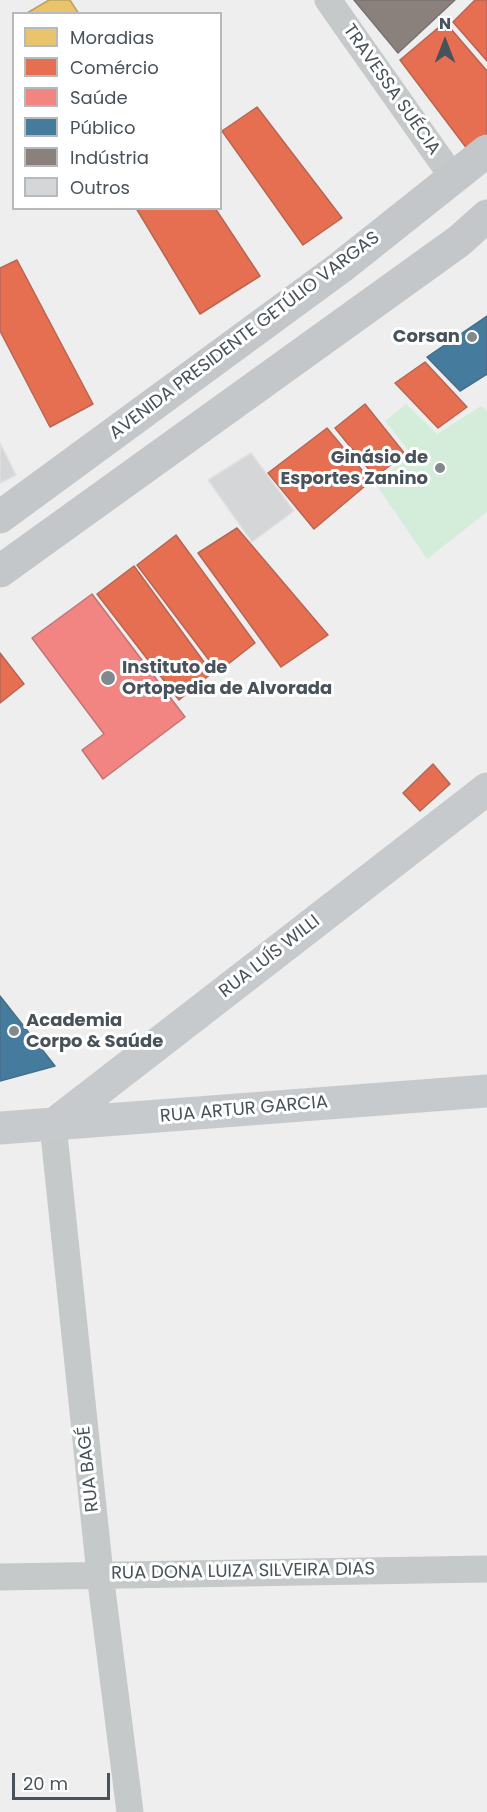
<!DOCTYPE html>
<meta charset="utf-8">
<style>
body{margin:0}
#map{position:relative;width:487px;height:1812px;overflow:hidden;background:#efeeee;font-family:Poppins,sans-serif}
canvas{display:block}
.legend{position:absolute;left:12px;top:12px;width:210px;height:198px;box-sizing:border-box;background:#fff;border:2px solid #b5babd;margin:0;padding:8px 10px;list-style:none;font-size:18px;color:#47525a}
.legend li{display:flex;align-items:center;gap:12px;height:30px}
.legend b{width:30px;border:2px solid #b5babd}
.north{position:absolute;left:415px;top:12px;width:60px;height:60px;-webkit-text-stroke:4px #fff;paint-order:stroke;rotate:0deg;font-size:16px;font-weight:700;line-height:24px;text-align:center;color:#47525a}
.north::after{content:'';display:block;margin:auto;width:21px;height:27px;background:#47525a;clip-path:polygon(50% 0,100% 100%,50% 72%,0 100%)}
.scale{position:absolute;left:12px;top:1773px;width:98px;height:27px;box-sizing:border-box;border:3px solid #47525a;border-top:0;padding-left:8px;font-size:18px;line-height:21px;white-space:nowrap;color:#47525a;-webkit-text-stroke:4px #fff;paint-order:stroke}
</style>
<div id="map">
<canvas width="487" height="1812"></canvas>
<ul class="legend">
<li><b style="height:16px;background:#e9c46a"></b>Moradias</li>
<li><b style="height:16px;background:#e76f51"></b>Comércio</li>
<li><b style="height:16px;background:#f28482"></b>Saúde</li>
<li><b style="height:16px;background:#457b9d"></b>Público</li>
<li><b style="height:16px;background:#8a817c"></b>Indústria</li>
<li><b style="height:16px;background:#d5d6d7"></b>Outros</li>
</ul>
<div class="north">N</div>
<div class="scale">20 m</div>
</div>
<script>
const g = document.querySelector('canvas').getContext('2d');
g.lineJoin = 'round';
function fillPath(path, color) { g.fillStyle = color; g.fill(path, 'evenodd'); }
function stroke(path, color, width, dash) { g.strokeStyle = color; g.lineWidth = width; g.lineCap = dash ? 'butt' : 'round'; g.setLineDash(dash || []); g.stroke(path); }
function drawText(font, color, halo, rows, align = 'center') {
  g.font = font + ' Poppins,sans-serif'; g.lineWidth = 6; g.setLineDash([]); g.textBaseline = 'middle'; g.strokeStyle = halo; g.fillStyle = color; for (const [text, x, y, turn = 0] of rows) {
    g.save(); g.translate(x, y); g.rotate((+turn || 0) * Math.PI / 180); g.textAlign = isNaN(turn) ? turn : align; if (halo) g.strokeText(text, 0, 0); g.fillText(text, 0, 0); g.restore();
  }
}
const green = new Path2D(`
 M406,404L437,434L481,406L487,411V512L427,559L375,483L411,454L385,421Z`);
const homes = new Path2D(`
 M49,0H70L79,14L27,13Z`);
const shops = new Path2D(`
 M475,0H487V61L453,22Z
 M445,22L487,71V139L471,154L400,60Z
 M257,107L342,218L303,245L222,131Z
 M136,208H215L260,276L200,314Z
 M17,260L93,404L50,427L0,331V268Z
 M425,362L467,407L438,428L395,383Z
 M365,404L405,454L375,477L335,428Z
 M327,428L371,481L314,529L268,473Z
 M237,528L328,635L281,667L198,553Z
 M176,535L255,643L218,672L137,565Z
 M134,566L212,673L179,700L97,594Z
 M0,653L24,684L0,703Z
 M433,764L450,784L420,811L403,793Z`);
const health = new Path2D(`
 M92,594L185,717L103,779L82,750L104,734L32,638Z`);
const public = new Path2D(`
 M487,316V374L460,391L427,357Z
 M0,996L55,1066L0,1081Z`);
const industry = new Path2D(`
 M354,0H455L398,53Z`);
const building = new Path2D(`
 M0,443L16,475L0,483Z
 M251,453L294,511L252,542L208,480Z`);
const street = new Path2D(`
 M328,0L454,179
 M53,1125L100,1574L130,1812
 M0,1577L487,1569`);
const secondary = new Path2D(`
 M53,1125L487,789
 M0,1128L487,1091`);
const primary = new Path2D(`
 M0,517L341,267L487,151
 M0,571L459,241L487,216`);
const markers = [
 [472,337,6,"#82898e"],
 [440,468,6,"#82898e"],
 [108,678,8,"#82898e"],
 [14,1031,6,"#82898e"]
];
const streetNames = [
 ["TRAVESSA SUÉCIA",391,90,55],
 ["AVENIDA PRESIDENTE GETÚLIO VARGAS",245,336,-37],
 ["RUA LUÍS WILLI",270,957,-38],
 ["RUA ARTUR GARCIA",244,1110,-5],
 ["RUA BAGÉ",89,1469,-96],
 ["RUA DONA LUIZA SILVEIRA DIAS",243,1572,-1]
];
const poiNames = [
 ["Corsan",460,337],
 ["Ginásio de",428,458],
 ["Esportes Zanino",428,479],
 ["Instituto de",122,668,"left"],
 ["Ortopedia de Alvorada",122,689,"left"],
 ["Academia",26,1021,"left"],
 ["Corpo & Saúde",26,1042,"left"]
];
fillPath(green, '#d4eddb');
fillPath(homes, '#e9c46a');
stroke(homes, '#b8a265', 1.5);
fillPath(shops, '#e76f51');
stroke(shops, '#b76654', 1.5);
fillPath(health, '#f28482');
stroke(health, '#bf7576', 1.5);
fillPath(public, '#457b9d');
stroke(public, '#466f89', 1.5);
fillPath(industry, '#8a817c');
stroke(industry, '#767372', 1.5);
fillPath(building, '#d5d6d7');
stroke(building, '#e0e0e1', 1.5);
stroke(street, '#c6c9ca', 27);
stroke(secondary, '#c7cacd', 33);
stroke(primary, '#c4c7c9', 33);
for (const [x, y, r, color] of markers) { const dot = new Path2D(); dot.arc(x, y, r, 0, 2 * Math.PI); g.fillStyle = color; g.fill(dot); stroke(dot, '#fff', 2); }
drawText('18px', '#47525a', '#fff', streetNames);
drawText('bold 18px', '#47525a', '#fff', poiNames, 'right');
</script>
